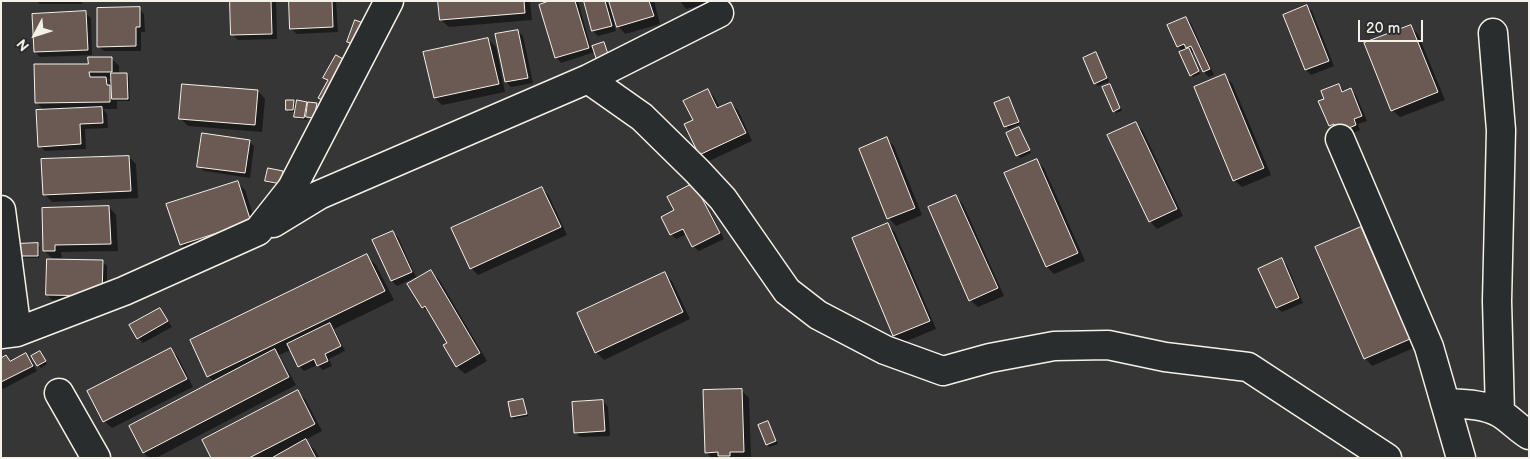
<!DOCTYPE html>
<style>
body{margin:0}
#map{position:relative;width:1530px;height:459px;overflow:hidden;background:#373636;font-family:"Balsamiq Sans",sans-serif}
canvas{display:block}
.frame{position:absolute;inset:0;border:2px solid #f4f1e8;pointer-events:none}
.north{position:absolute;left:10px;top:10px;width:50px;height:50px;-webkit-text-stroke:4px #2a2d2e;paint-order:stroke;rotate:230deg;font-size:14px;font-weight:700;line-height:20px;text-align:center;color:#f4f1e8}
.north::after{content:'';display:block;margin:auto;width:18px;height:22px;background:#f4f1e8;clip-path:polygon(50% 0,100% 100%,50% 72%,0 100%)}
.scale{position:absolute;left:1358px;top:20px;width:65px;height:22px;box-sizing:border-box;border:2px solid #f4f1e8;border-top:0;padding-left:6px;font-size:15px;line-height:18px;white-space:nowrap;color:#f4f1e8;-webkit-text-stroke:4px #2a2d2e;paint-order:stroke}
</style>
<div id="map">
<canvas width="1530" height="459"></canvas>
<div class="frame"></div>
<div class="north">N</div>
<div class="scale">20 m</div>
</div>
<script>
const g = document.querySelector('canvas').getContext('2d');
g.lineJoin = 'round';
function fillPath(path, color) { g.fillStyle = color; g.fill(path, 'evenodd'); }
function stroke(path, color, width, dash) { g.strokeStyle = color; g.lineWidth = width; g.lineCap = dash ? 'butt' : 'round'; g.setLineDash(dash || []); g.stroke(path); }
const shadow = new Path2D(`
 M36,1H82V4H40Z
 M232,1H276L277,39L238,40L233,35Z
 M290,1H336L338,32L297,34L291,29Z
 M439,1H530L532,20L449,27L441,20Z
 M554,1H578L591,48L604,43L611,59L595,52L561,63L556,57Z
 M586,1H654L660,24L625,34L618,26L613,10L611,11L616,31L598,36L593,31Z
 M680,1H718L686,9Z
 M1307,6L1312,11L1334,66L1311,75L1306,70Z
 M139,8L144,14L145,32H141V51H104L98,46Z
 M85,13L91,18L92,55L40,57L35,52Z
 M1186,18L1191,23L1214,75L1209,77L1204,72L1195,52L1191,53L1200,74L1193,77L1191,75L1183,52L1178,46Z
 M1410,26L1418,34L1445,100L1400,117L1392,110Z
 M518,31L523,36L533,83L511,87L506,82Z
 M488,39L496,47L505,92L442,105L435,98Z
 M1096,54L1109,81L1098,86L1095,83Z
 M111,58L119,66V74H127L129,77L130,101H117V109H103L107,114L108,128L85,129L86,149L45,151L40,146L45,111L36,102L90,65ZM107,79H113V85Z
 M1224,76L1232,83L1271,175L1242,187L1234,180Z
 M1110,85L1122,111L1116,113L1114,111Z
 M1339,85L1345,92L1351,90L1356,95L1367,121L1358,124L1360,130L1344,137L1330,125L1325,100Z
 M708,90L715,98L720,108L730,103L738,110L752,141L707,162L700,154L694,120Z
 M258,91L265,99L262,132L188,126L180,118Z
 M293,101L297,105L307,103L309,106L316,105L319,107L317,120L310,119L307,116V120L298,119L295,116L296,112H289L287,109Z
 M1011,101L1020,124L1008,129L996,104Z
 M1135,123L1143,131L1183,216L1157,229L1150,221Z
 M1019,128L1031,153L1020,158L1008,133Z
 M887,139L894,146L922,215L896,226L889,218Z
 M249,141L254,146L250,178L204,171L199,166Z
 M129,157L136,164L138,198L52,202L44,194Z
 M1036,160L1044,168L1085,261L1054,274L1047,267Z
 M283,173L285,175L283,186L269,183L266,181Z
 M237,182L245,190L258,230L188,252L181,244Z
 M542,188L549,196L567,235L478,275L471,268Z
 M699,190L724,239L699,251L693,246L687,234L676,239L671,234L675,211Z
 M955,196L963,204L1004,296L978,307L970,300Z
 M109,207L116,215L118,251L61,252L62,258H52L44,251Z
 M888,225L895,232L936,329L902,343L894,336L853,239Z
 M1361,229L1368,236L1416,347L1372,366L1365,358Z
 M393,232L398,237L416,277L397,286L392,281Z
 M37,245L40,247L39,258H19L17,256Z
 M367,256L376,265L394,300L334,329L345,351L329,359L332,366L323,370L317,365L304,371L299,366L291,350L279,355L296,385L156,458H149L144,453L130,426L215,382L208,376Z
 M1282,260L1287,265L1303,303L1282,312L1277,307Z
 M102,261L107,266V301L52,300L47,295Z
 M431,272L439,279L487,361L465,374L457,367L445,345L449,343L430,314L423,307Z
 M664,274L672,281L690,319L604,360L597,353L578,314Z
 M160,309L172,327L143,343L138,338Z
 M170,349L178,357L193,387L112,428L104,421Z
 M26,354L31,360L37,371L1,390V359L6,357L11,362Z
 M42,355L47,364L41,368L38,365Z
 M742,391L749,398L751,458H712L706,452Z
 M298,392L305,399L322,431L305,440L315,450L319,458H212Z
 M523,400L525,403L528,416L514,419L512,417Z
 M603,401L608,407L610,436L580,437L575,432Z
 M768,423L778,444L769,447L767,444Z`);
const building = new Path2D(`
 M230,1H271L272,34L231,35Z
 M289,1H332L333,27L290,29Z
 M438,1H524L525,13L440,20Z
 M549,1H575L589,48L555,58L539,5Z
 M584,1H605L612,26L592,31Z
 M609,1H649L654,16L617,27Z
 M1307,5L1329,61L1305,70L1283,15Z
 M140,7V27H136V46L97,47V8Z
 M86,11L88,50L34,52L32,14Z
 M1186,17L1210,69L1203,72L1191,46L1186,48L1184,44L1177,47L1167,25Z
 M355,20L369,25L361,47L347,42Z
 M1411,25L1438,92L1391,111L1364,43Z
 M518,30L528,78L505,82L495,34Z
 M488,38L499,84L434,98L423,52Z
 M604,42L609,57L597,61L592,46Z
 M1189,48L1199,71L1190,76L1179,52Z
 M1096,52L1107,78L1094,84L1083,58Z
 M336,55L352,64L331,104L318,98L328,80L323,78Z
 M88,57H112V72H89L90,77H106L107,85H110V102L35,103L34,64H88Z
 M111,73H127L128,99H112Z
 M1225,74L1264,168L1233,181L1194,87Z
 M182,84L258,90L255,125L179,119Z
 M1110,84L1120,108L1113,112L1102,87Z
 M1339,84L1342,92L1351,88L1362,116L1354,119L1356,125L1337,133L1334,124L1329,126L1318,101L1324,99L1321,91Z
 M708,89L717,108L731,102L746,133L699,155L684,124L693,120L683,101Z
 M1009,97L1019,122L1004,127L994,103Z
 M286,100H294L293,110H286Z
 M297,100L307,102L304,118L294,117Z
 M308,102L317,103L314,118L306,117Z
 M102,107L103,123L80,124L81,144L38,147L36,110Z
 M1136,122L1177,209L1149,222L1107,135Z
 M1019,127L1030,150L1016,156L1006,133Z
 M202,133L250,140L245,173L197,167Z
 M887,137L915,208L887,219L859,149Z
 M129,156L131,191L43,195L41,159Z
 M1037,159L1078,253L1046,267L1004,173Z
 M268,168L283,171L281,184L265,181Z
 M238,181L251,222L180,245L166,204Z
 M694,183L720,233L692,247L683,229L670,235L661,217L674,210L667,197Z
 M542,187L561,227L470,269L451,228Z
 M956,195L998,288L969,301L928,207Z
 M109,206L111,244L55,245V251H43L42,208Z
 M888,223L930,321L893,336L852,238Z
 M1361,227L1410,339L1364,359L1315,247Z
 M393,231L412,272L391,281L372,240Z
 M38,243V256H16V244Z
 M367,254L385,291L207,377L190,340Z
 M1282,258L1299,298L1276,308L1258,269Z
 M47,259L103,260L102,296L46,295Z
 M431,270L480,353L456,367L443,345L447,343L425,306L422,308L407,284Z
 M665,272L683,312L595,353L577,313Z
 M160,308L168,321L137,339L129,325Z
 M330,323L341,346L325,354L328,361L317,366L314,359L298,367L287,344Z
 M171,348L187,379L103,422L87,391Z
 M275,349L289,377L143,453L129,426Z
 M40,351L46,361L37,366L31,356Z
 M26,353L33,366L1,382V358L6,355L10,361Z
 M742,389L744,452H730V456H718V452L705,453L703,390Z
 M298,390L315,424L249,458H211L202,440Z
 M523,399L527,414L511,417L508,402Z
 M603,400L605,431L574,433L572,402Z
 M768,421L776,441L766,445L758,425Z
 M306,439L316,458H272Z`);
const minor = new Path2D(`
 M1493,33L1501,130L1497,301L1500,413
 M588,79L642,117L697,171L723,199L787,291L818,315L885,350L943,371L990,358L1054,346L1108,345L1165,357L1248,367L1387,458
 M1340,139L1429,347L1461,458
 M1,210L17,332
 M273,223L319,195L588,79L719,13
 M1,334L17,332L124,291L258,231L292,188L389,1
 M59,393L96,458
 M1445,403C1463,404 1484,404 1500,413C1510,419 1519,429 1529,435`);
fillPath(shadow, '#0007');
fillPath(building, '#6b5a54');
stroke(building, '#f4f1e8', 1);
stroke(minor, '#f4f1e8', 31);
stroke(minor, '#2a2d2e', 28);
</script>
